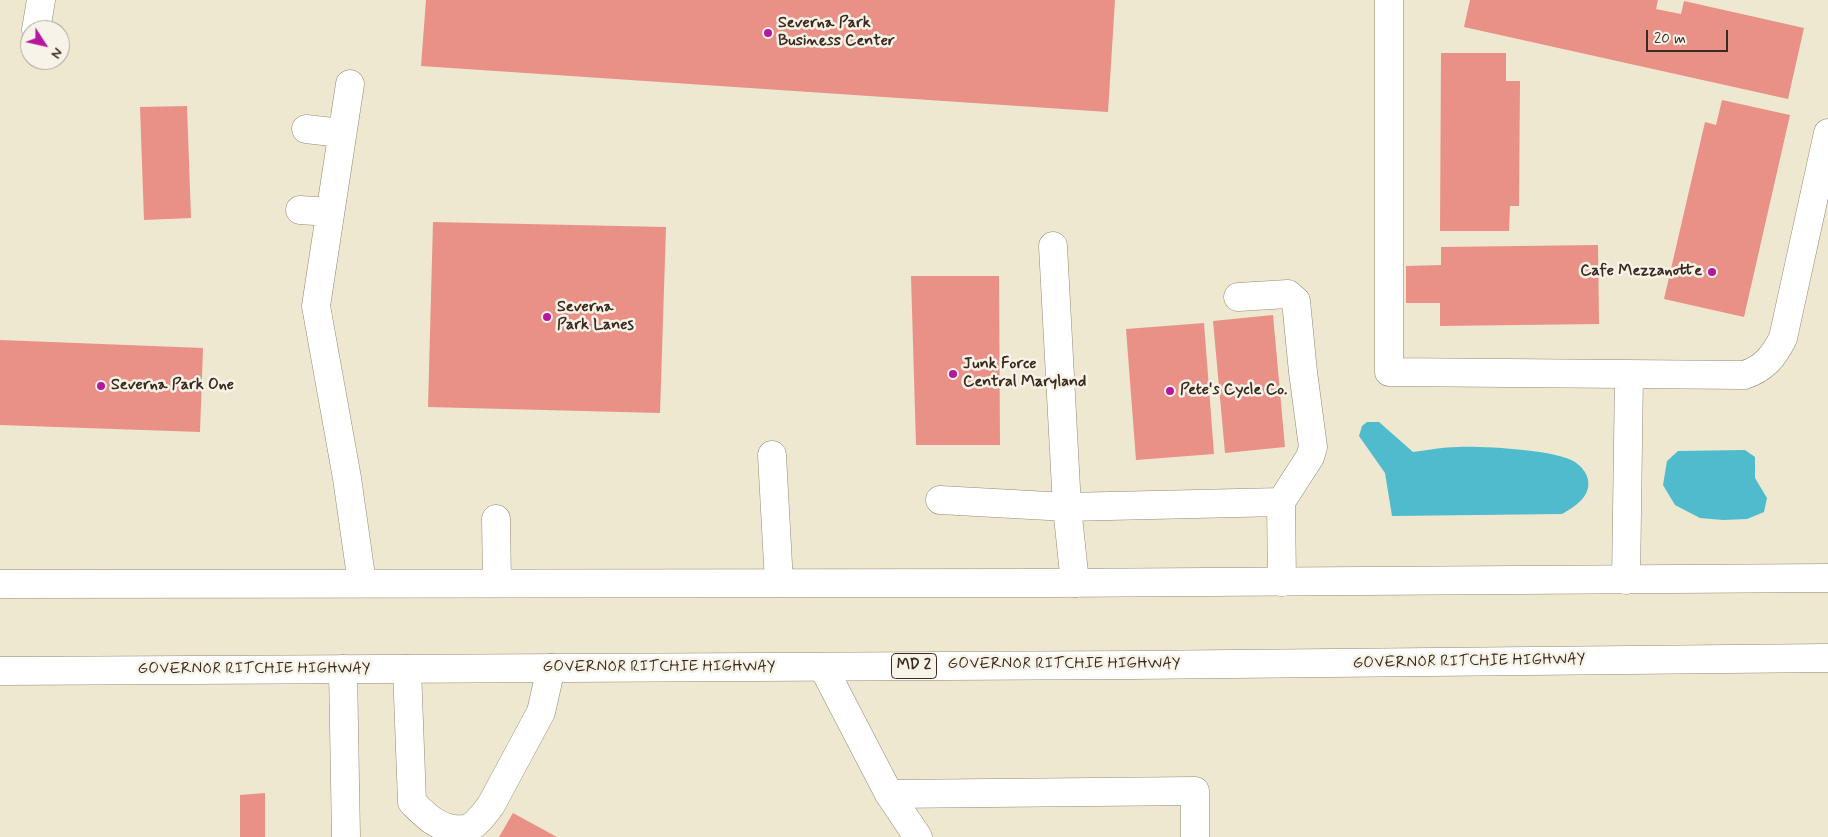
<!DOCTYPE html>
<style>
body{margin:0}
#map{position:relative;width:1828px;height:837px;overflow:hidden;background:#ede8cf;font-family:Mynerve,sans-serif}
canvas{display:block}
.north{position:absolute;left:20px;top:20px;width:50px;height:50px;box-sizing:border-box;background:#f7f3e8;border:1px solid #aca397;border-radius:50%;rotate:125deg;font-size:14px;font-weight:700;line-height:20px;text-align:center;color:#3b2a1e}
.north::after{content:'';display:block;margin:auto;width:18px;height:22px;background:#b5179e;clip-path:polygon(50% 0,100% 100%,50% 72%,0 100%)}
.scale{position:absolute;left:1646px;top:30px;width:82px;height:22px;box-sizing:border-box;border:2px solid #3b2a1e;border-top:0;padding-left:6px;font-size:15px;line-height:18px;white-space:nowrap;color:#3b2a1e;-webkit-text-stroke:4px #f7f3e8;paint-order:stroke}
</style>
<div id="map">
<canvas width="1828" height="837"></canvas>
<div class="north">N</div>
<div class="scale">20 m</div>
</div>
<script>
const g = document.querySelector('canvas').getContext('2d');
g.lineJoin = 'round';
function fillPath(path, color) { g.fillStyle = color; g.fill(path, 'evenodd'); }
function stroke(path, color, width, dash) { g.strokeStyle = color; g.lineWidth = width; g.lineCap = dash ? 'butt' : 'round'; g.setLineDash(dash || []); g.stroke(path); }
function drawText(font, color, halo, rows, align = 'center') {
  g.font = font + ' Mynerve,sans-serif'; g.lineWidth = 5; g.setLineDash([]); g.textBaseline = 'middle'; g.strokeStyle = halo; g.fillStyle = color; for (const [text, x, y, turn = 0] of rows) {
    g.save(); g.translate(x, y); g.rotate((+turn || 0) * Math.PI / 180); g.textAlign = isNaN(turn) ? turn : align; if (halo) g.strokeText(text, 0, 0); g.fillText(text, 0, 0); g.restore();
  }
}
const water = new Path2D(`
 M1367,422H1379L1413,452C1428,450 1443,447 1458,447C1482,446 1557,450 1575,462C1581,466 1587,473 1588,480C1591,497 1574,507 1562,514L1392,516L1385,473L1359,436L1362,426Z
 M1745,450L1755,457V478L1767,498L1764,512L1747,519L1723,520L1700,518L1675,505L1663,485L1667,461L1678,451Z`);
const building = new Path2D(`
 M426,0H1115L1108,112L421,66Z
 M1470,0H1658L1656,9L1681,14L1684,1L1804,28L1788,99L1464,27Z
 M1441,53H1506V81H1520L1519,206H1510L1509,231H1440Z
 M1722,100L1790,115L1744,317L1664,299L1705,122L1716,125Z
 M187,106L191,218L144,220L140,107Z
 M433,222L666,227L660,413L428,407Z
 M1598,245L1599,324L1440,326V303H1406V266L1441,265V247Z
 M911,276H999L1000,445H916Z
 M1273,315L1285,447L1225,453L1213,321Z
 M1204,323L1214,454L1136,460L1126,329Z
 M0,340L203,348L200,432L0,425Z
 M265,793V837H240V795Z
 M513,813L557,837H499Z`);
const minor = new Path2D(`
 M1389,0V372L1744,375C1764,369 1774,356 1783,338L1828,133
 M36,30L41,0
 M350,84L316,306L347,478L362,583
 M306,129L341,133
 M300,210L330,212
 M1053,246L1067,507L1075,583
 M1238,297L1288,294L1296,301L1303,372L1313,447L1310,457L1281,502L1282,582
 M772,455L779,583
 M940,500L1067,507L1281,502
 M496,519L497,583
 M1626,580L1629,375
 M823,667L889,794L918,837
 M343,669L346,837
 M407,669L412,802C425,815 435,826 454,829C459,829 464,830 469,828C478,823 485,813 491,805L541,712L551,668
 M889,794L1195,791V837`);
const highway = new Path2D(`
 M0,584L1051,583L1828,578
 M0,671L1133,665L1828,658`);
const markers = [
 [768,33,5,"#b5179e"],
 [1712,272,5,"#b5179e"],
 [547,317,5,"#b5179e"],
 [953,374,5,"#b5179e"],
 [101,386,5,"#b5179e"],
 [1170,391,5,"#b5179e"]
];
const shields = [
 [914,666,45]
];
const shieldNames = [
 ["MD 2",914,666]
];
const poiNames = [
 ["Severna Park",778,24],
 ["Business Center",778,42],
 ["Cafe Mezzanotte",1702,272,"right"],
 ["Severna",557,308],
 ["Park Lanes",557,326],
 ["Junk Force",963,365],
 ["Central Maryland",963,383],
 ["Severna Park One",111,386],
 ["Pete's Cycle Co.",1180,391]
];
const streetNames = [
 ["GOVERNOR RITCHIE HIGHWAY",1469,662,-1],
 ["GOVERNOR RITCHIE HIGHWAY",1064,665],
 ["GOVERNOR RITCHIE HIGHWAY",659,668],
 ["GOVERNOR RITCHIE HIGHWAY",254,670]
];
fillPath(water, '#50bbcc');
fillPath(building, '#e99187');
stroke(minor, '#948976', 29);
stroke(highway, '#948976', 29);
stroke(minor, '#fff', 28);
stroke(highway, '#fff', 28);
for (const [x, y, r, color] of markers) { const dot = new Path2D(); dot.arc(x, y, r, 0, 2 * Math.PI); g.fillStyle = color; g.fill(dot); stroke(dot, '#f7f3e8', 2); }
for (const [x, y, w] of shields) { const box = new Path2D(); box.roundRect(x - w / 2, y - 12.5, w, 25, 4); g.fillStyle = '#f7f3e8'; g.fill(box); stroke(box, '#3b2a1e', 1); }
drawText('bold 15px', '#3b2a1e', null, shieldNames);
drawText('bold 16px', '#3b2a1e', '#f7f3e8', poiNames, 'left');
drawText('16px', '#3b2a1e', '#f7f3e8', streetNames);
</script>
